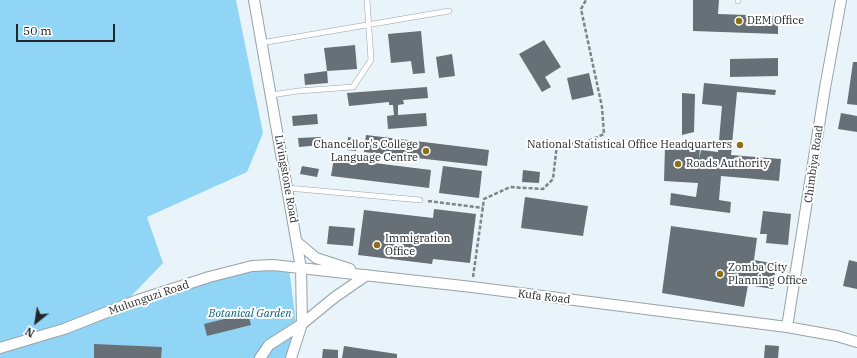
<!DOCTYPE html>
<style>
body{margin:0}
#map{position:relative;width:857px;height:358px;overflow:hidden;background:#e8f4fa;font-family:"IBM Plex Serif",serif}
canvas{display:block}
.north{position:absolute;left:16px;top:302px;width:40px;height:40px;-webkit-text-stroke:3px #fff;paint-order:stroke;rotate:210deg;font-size:11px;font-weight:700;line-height:16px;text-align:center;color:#222628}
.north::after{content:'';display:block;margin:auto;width:14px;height:18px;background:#222628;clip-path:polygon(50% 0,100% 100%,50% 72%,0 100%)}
.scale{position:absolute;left:16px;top:24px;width:99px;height:18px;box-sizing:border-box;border:2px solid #222628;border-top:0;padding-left:5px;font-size:12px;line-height:14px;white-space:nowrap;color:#222628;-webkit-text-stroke:3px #fff;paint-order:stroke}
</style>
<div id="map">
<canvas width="857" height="358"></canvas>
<div class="north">N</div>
<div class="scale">50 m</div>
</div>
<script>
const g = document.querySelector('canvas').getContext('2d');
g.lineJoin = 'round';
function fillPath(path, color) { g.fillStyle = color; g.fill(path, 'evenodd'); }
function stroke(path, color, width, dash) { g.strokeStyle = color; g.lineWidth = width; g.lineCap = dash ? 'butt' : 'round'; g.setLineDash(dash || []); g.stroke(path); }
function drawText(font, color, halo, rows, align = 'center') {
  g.font = font + ' "IBM Plex Serif",serif'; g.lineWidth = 4; g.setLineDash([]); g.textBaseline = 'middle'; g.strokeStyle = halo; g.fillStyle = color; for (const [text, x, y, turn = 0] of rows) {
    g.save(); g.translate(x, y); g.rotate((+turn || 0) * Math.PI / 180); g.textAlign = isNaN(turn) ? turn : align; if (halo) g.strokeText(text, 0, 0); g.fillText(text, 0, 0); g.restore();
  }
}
const green = new Path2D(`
 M0,0H236L263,133L247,172L147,217L163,263L115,313L248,269L289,268L299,347L295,358H0Z`);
const building = new Path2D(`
 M693,0H719L718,14L778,16V34L693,31Z
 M421,31L425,73L413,74L411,61L391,63L388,34Z
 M544,40L561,67L545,77L551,87L542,92L519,54Z
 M355,45L357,69L327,71L324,48Z
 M452,54L455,76L439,78L436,57Z
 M778,58V76L730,77V59Z
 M853,62H857V105L847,104Z
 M327,71L328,83L305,85L304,74Z
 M589,73L594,95L572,100L567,78Z
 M704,83L776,90L775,95L737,92L731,155L781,159L779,181L721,176L719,200L731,202L730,213L670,205L671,193L696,197L698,183L664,181L665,147L700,149L699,159L701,150L718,152L722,106L702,104Z
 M427,87L428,98L403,100L404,104L398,105V115L426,113L427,126L388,129L387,116L394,115L393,105H389V102L349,106L347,93Z
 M682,93L695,94L694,132L682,135Z
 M841,113L857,116V132L838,129Z
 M317,114L318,124L293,126L292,116Z
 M366,135L489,150L487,166L364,152Z
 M321,137V145L299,147L298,138Z
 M348,137L358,139L356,151L347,150Z
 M334,158L431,170L429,188L331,176Z
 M302,166L319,169L317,177L300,174Z
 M443,166L482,171L479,198L439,193Z
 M523,170L540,172L539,183L522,182Z
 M525,197L588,206L583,236L521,228Z
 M434,209L476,214L470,263L433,259L432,264L358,255L364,210L433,218Z
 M763,211L791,214L788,245L766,243L767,234H760Z
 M329,226L355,228L353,246L327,244Z
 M671,226L757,238L754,260L776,264L773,289L748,285L744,307L662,293Z
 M849,260L857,262V289L843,286Z
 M248,313L251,325L207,336L204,324Z
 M94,344L162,347L161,358H94Z
 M765,345L779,346L778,358H764Z
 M344,346L397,354V358H342Z
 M323,349L338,350V358H322Z`);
const path = new Path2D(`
 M428,201L483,208
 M473,277L484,199L510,187L543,189L553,179L557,144L584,143L604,134L602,107L581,9L586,0`);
const service = new Path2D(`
 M738,0V1
 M261,43L449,11
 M271,95L298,91L353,87L371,60L367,0
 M288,188L420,200`);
const minor = new Path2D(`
 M254,0L301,268L302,324L291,358
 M297,242L316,258L350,269
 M787,327L825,88L841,0
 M0,348L64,329L138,300L209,277L252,266L273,265L472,287L787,327L837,336L857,342
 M260,358L269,345L302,324L335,297L367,275`);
const markers = [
 [739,21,4,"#8c7013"],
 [740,145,4,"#8c7013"],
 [426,151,4,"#8c7013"],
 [678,164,4,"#8c7013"],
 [377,245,4,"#8c7013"],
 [720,274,4,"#8c7013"]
];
const poiNames = [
 ["DEM Office",747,21],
 ["Chancellor's College",418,145,"right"],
 ["Language Centre",418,158,"right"],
 ["National Statistical Office Headquarters",732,145,"right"],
 ["Roads Authority",686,164],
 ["Immigration",385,239],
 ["Office",385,252],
 ["Zomba City",728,268],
 ["Planning Office",728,281]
];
const streetNames = [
 ["Chimbiya Road",814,164,-82],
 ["Livingstone Road",286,179,80],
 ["Kufa Road",544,297,7],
 ["Mulunguzi Road",149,298,-19]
];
const parkNames = [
 ["Botanical Garden",250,314]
];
fillPath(green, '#90d4f6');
fillPath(building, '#667076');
stroke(service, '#97a2a7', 6);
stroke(minor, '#97a2a7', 12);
stroke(path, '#7d8589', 2.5, [4, 2]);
stroke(service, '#fff', 5);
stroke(minor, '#fff', 10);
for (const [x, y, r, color] of markers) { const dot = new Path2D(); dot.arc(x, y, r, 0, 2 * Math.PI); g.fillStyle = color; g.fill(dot); stroke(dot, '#fff', 1.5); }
drawText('11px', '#222628', '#fff', poiNames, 'left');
drawText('11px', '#222628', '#fff', streetNames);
drawText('italic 11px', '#025b7a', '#fff', parkNames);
</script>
